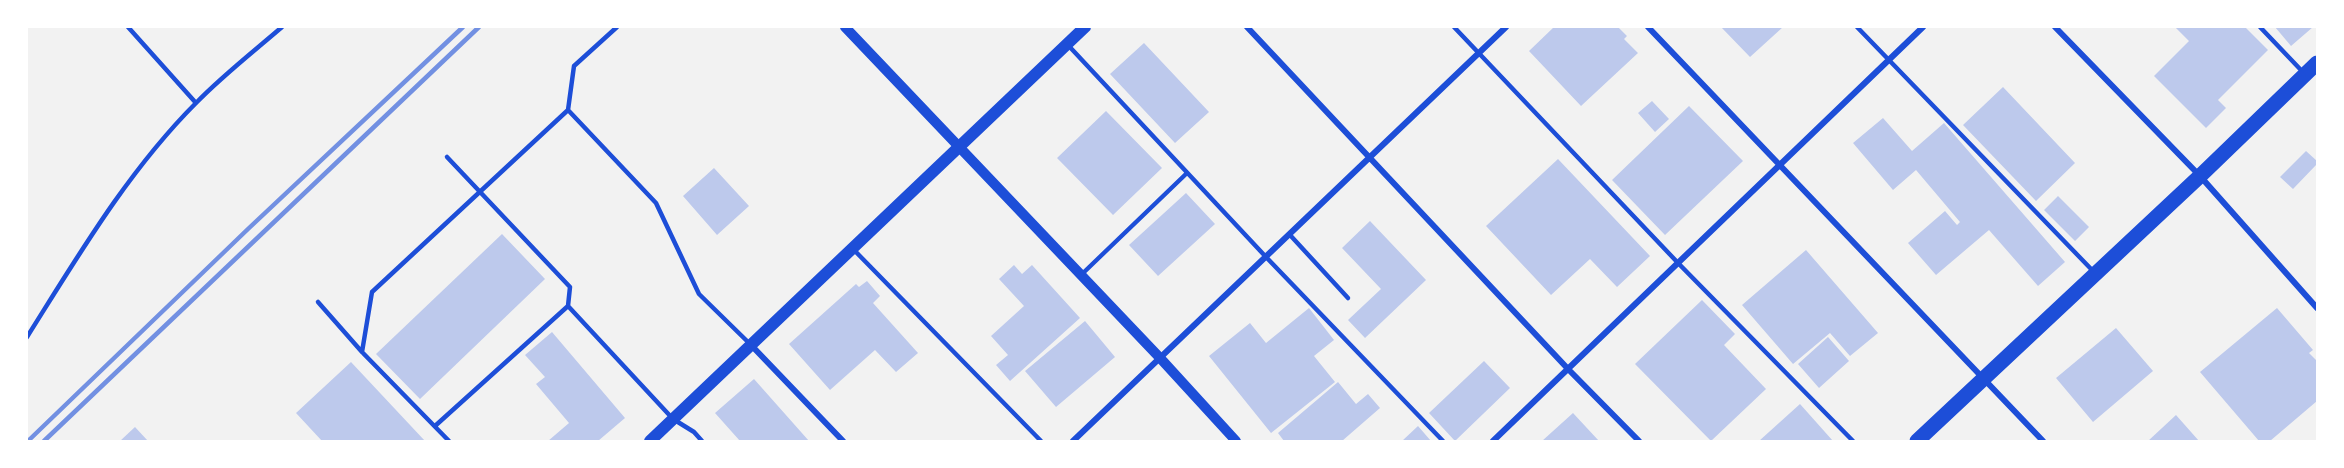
<!DOCTYPE html>
<style>
body{margin:0}
#map{position:relative;width:2344px;height:468px;overflow:hidden;background:#f2f2f2;font-family:Arial,sans-serif}
canvas{display:block}
.frame{position:absolute;inset:0;border:28px solid #fff;pointer-events:none}
</style>
<div id="map">
<canvas width="2344" height="468"></canvas>
<div class="frame"></div>
</div>
<script>
const g = document.querySelector('canvas').getContext('2d');
g.lineJoin = 'round';
function fillPath(path, color) { g.fillStyle = color; g.fill(path, 'evenodd'); }
function stroke(path, color, width, dash) { g.strokeStyle = color; g.lineWidth = width; g.lineCap = dash ? 'butt' : 'round'; g.setLineDash(dash || []); g.stroke(path); }
const building = new Path2D(`
 M1554,27H1618L1627,36L1624,39L1638,53L1581,106L1529,51Z
 M1721,27H1783L1750,57Z
 M2175,27H2245L2268,50L2218,100L2226,108L2206,128L2154,76L2189,41Z
 M2275,27H2313L2291,46Z
 M1144,43L1209,112L1175,143L1110,74Z
 M2003,87L2075,163L2036,201L1963,125Z
 M1652,101L1669,119L1655,132L1638,113Z
 M1689,106L1743,161L1665,235L1612,180Z
 M1106,111L1162,168L1113,215L1057,158Z
 M1883,118L1912,151L1944,123L2065,262L2038,286L1989,230L1936,275L1908,243L1945,211L1957,225L1960,222L1916,170L1893,190L1853,143Z
 M2306,151L2317,161V164L2293,189L2280,177Z
 M1558,159L1650,256L1617,287L1590,259L1551,295L1486,226Z
 M714,168L749,206L717,235L683,196Z
 M1186,193L1215,224L1158,276L1129,245Z
 M2058,196L2089,227L2075,241L2044,210Z
 M1370,221L1426,280L1365,338L1348,320L1381,289L1342,248Z
 M502,234L545,279L420,399L376,354Z
 M1806,250L1878,333L1850,356L1830,333L1793,364L1742,305Z
 M1014,265L1022,274L1032,265L1080,318L1010,381L996,365L1008,355L991,336L1024,306L999,279Z
 M867,281L880,296L873,303L918,353L896,372L875,350L830,390L789,344L856,284L859,287Z
 M1702,300L1735,334L1724,345L1766,389L1711,441L1635,364Z
 M1309,308L1334,340L1314,356L1335,382L1271,433L1209,356L1250,323L1266,343Z
 M2277,308L2313,350L2309,353L2317,361V401L2270,441H2259L2200,372Z
 M1085,321L1115,357L1056,407L1025,371Z
 M2116,328L2153,371L2093,422L2056,378Z
 M552,332L625,418L598,441H548L569,423L536,384L545,377L525,355Z
 M1828,337L1849,361L1819,388L1798,364Z
 M1484,361L1510,388L1455,441L1429,413Z
 M351,362L425,441H322L296,413Z
 M754,379L809,441H740L715,413Z
 M1338,382L1356,404L1368,394L1380,408L1342,441H1284L1278,433Z
 M1800,404L1833,441H1759Z
 M1573,413L1599,441H1542Z
 M2176,415L2199,441H2148Z
 M1418,426L1431,441H1402Z
 M135,427L148,441H120Z`);
const service = new Path2D(`
 M128,27L196,103
 M1454,27L1679,264L1853,441
 M1857,27L2093,271
 M2260,27L2300,69
 M1067,44L1266,257L1443,441
 M568,110L656,203L699,294L749,343
 M447,157L570,287L568,306
 M1290,235L1348,298
 M854,250L1041,441
 M1081,275L1187,173
 M318,302L362,352
 M27,337C78,256 128,171 196,103C222,76 253,52 282,27
 M435,426L568,306L673,419L694,432L702,441
 M449,441L362,352L372,292L568,110L574,66L617,27`);
const minor = new Path2D(`
 M1247,27L1569,370L1639,441
 M1648,27L2043,441
 M2055,27L2200,176L2317,308
 M751,345L843,441
 M1073,441L1506,27
 M1493,441L1923,27`);
const tertiary = new Path2D(`
 M845,27L1161,359L1236,441`);
const secondary = new Path2D(`
 M650,441L1085,27`);
const primary = new Path2D(`
 M1917,441L2200,176L2317,63`);
const rail = new Path2D(`
 M28,441L248,229L463,27
 M44,441L479,27`);
fillPath(building, '#bdc9ec');
stroke(service, '#1d4ed8', 4.5);
stroke(minor, '#1d4ed8', 6);
stroke(tertiary, '#1d4ed8', 10);
stroke(secondary, '#1d4ed8', 12);
stroke(primary, '#1d4ed8', 15);
stroke(rail, '#7290e2', 4.5);
</script>
